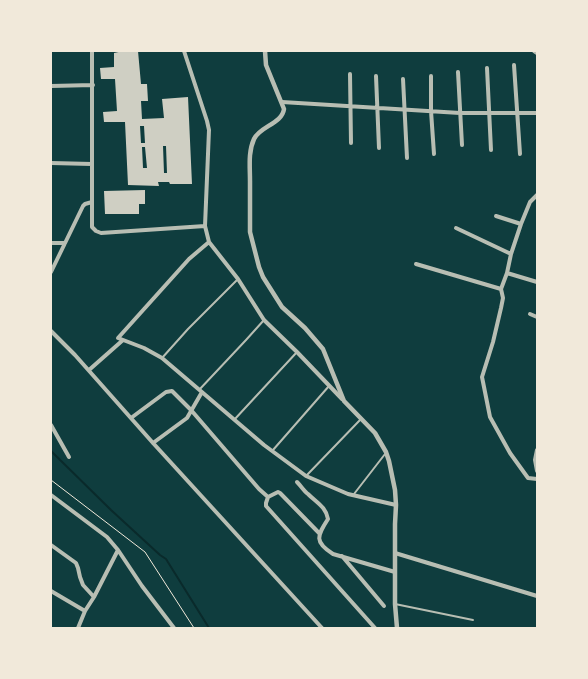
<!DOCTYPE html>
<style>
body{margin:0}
#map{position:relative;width:588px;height:679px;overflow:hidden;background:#0f3d3e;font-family:Poppins,sans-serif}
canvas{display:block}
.frame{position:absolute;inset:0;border:52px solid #f1e9da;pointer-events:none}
</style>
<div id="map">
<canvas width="588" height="679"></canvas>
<div class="frame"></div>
</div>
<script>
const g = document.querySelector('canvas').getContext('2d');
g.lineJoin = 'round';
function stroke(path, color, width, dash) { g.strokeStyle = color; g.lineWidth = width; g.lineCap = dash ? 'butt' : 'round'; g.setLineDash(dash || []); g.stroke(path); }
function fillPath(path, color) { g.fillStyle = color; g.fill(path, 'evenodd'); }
const stream = new Path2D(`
 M51,451L111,510L160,555L166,559L209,628`);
const building = new Path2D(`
 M123,51H138L141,84H147L148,101H141L142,119L164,118L162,99L188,97L192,184H170L169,182H158L159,186L128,185L125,122H104L103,112L117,111L115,79H101L100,68L114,67V53ZM140,126H144L145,143H141ZM163,146H166L167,173H164ZM142,147H145L147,168H143Z
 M145,190V204H139V214H105L104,191Z`);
const path = new Path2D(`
 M51,480L145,552L194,628`);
const service = new Path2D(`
 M162,358L188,329L238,279
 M199,390L246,340L264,320
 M234,420L297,352
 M273,450L329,386
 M306,476L360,420
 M354,494L385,454
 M395,604L473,620`);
const minor = new Path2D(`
 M92,51V227L96,231L101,233L205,226
 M184,51L207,121L209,130L205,226L209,242L238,279L264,320L297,352L342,399
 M534,51L537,53
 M514,65L520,154
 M487,68L491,150
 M458,72L462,145
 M350,74L351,143
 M376,76L379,148
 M431,76V111L434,154
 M403,79L407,158
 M51,86L93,85
 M282,102L460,113H537
 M51,163L92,164
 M537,195L530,202L521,224L511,254L507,273L501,289L503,298L501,308L493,342L482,377L490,417L510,453L528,478L537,479
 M496,216L521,224
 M456,228L511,254
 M209,242L189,259L118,338L144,348L162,358L264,445L306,476L348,494L396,505
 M51,243H65
 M416,264L501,289
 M51,272L83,206L85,204L92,202
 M507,273L537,282
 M530,314L537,317
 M51,331L75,355L153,443L322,628
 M89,370L123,340
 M131,418L166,392L172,391L191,410L259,489L268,497L278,492L280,493L319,533
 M51,425L69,457
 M153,443L187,418L202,392
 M537,450L535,460L537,471
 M297,482C301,486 304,491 308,494C317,503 326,507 328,519C317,536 314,542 333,554L395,572
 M51,495L107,537L118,550L142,586L174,628
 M268,497L266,503V506L375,628
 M51,545L76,563L78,568L80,577L83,585L94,597
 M395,553L537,596
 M342,556L384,606
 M51,591L85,611
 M78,628L85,611L94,597L118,550`);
const tertiary = new Path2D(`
 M265,51L266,65L284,109C282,124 260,126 254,139C248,152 250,167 250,181C250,198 250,215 250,232L259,267L263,277L282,307L305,328L323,349L344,401L375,433L386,452L389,461L395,490L396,505L395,524V604L397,628`);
stroke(stream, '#0a2a2b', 2);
fillPath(building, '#cfcfc3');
stroke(path, '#f1e9da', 1);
stroke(service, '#b8beb3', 2);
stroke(minor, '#b8beb3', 4);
stroke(tertiary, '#b8beb3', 4.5);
</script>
